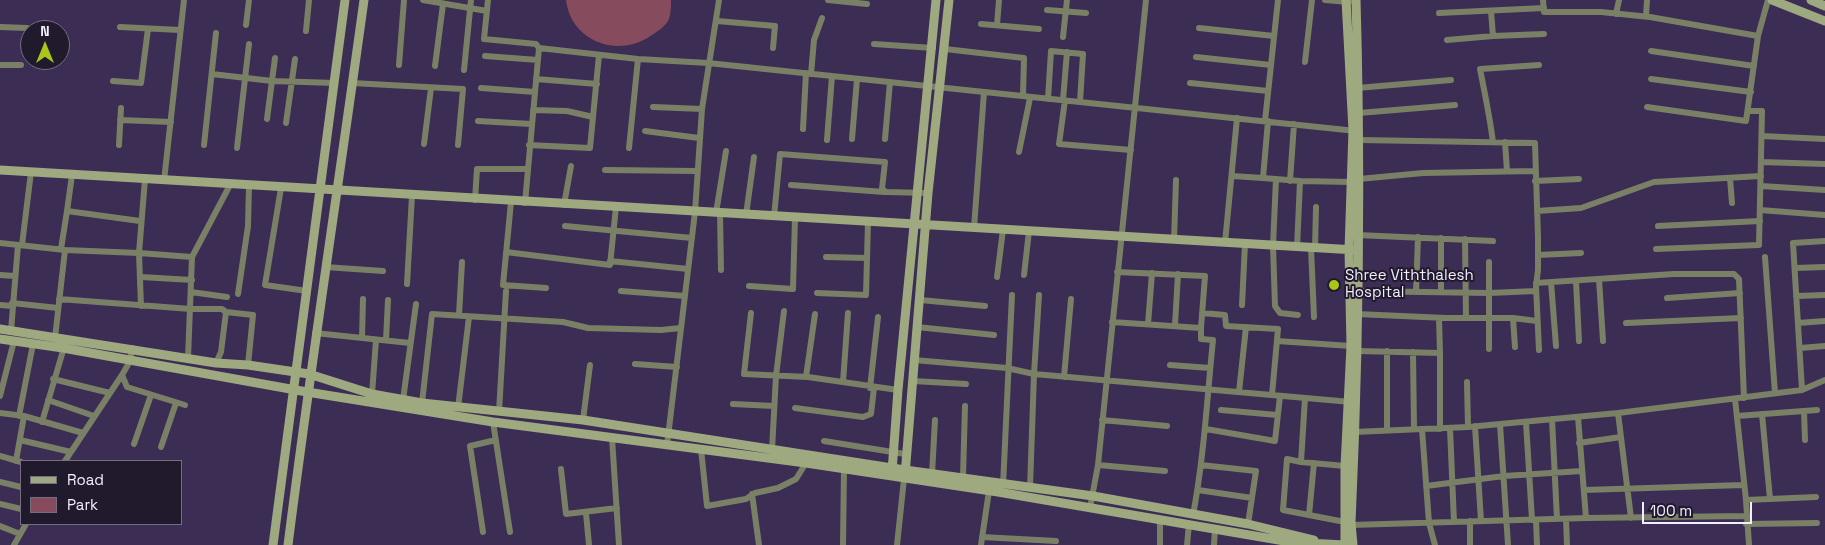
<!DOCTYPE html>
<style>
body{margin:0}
#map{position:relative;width:1825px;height:545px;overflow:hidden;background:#3c2d55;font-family:"Space Grotesk",sans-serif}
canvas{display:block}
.legend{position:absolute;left:20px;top:460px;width:162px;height:65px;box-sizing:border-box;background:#201a2c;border:1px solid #746f80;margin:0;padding:6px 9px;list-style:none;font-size:15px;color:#f3eefe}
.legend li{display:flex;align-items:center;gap:10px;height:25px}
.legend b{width:25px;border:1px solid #746f80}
.north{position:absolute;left:20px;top:20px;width:50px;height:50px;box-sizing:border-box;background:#201a2c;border:1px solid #746f80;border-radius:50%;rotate:0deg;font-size:14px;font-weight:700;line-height:20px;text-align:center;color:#f3eefe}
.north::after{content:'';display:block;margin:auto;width:18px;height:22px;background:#aac719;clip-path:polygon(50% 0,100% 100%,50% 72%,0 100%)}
.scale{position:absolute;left:1642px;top:502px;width:110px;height:22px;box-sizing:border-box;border:2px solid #f3eefe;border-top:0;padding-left:6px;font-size:15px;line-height:18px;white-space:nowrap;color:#f3eefe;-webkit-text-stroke:4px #201a2c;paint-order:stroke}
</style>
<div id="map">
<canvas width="1825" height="545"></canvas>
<ul class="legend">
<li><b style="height:6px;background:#9ea980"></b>Road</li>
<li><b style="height:14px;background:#874b5e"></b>Park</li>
</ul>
<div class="north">N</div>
<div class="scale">100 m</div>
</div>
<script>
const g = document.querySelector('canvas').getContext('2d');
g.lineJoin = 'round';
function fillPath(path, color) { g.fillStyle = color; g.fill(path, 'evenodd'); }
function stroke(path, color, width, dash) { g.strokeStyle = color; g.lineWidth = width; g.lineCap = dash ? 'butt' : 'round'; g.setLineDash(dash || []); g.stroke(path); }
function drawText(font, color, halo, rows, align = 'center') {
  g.font = font + ' "Space Grotesk",sans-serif'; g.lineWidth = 4; g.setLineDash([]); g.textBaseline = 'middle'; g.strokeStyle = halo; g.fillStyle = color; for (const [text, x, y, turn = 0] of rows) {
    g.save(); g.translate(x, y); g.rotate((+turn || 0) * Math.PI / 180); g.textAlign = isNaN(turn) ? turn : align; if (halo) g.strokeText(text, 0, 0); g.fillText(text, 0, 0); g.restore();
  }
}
const green = new Path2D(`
 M566,0H671C671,6 671,13 669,19C666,26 658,31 652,35C619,59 571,42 566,0Z`);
const street = new Path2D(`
 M423,0L487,11
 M488,0L484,39L536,44L539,48
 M828,0L867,4
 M1325,0L1349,2
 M1543,0L1544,12H1601L1650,17L1758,36L1768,0
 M1047,10L1086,13
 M1439,13L1544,8
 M1616,14L1619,0
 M1646,16L1647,0
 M717,21L775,26L773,48
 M981,24L1039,29
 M246,25L249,0
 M997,25L999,0
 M0,27L27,28
 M120,27L180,30
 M1199,28L1274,36
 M306,31L309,0
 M1493,36L1544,34
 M1063,37L1067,0
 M1447,40L1493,36L1491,11
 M874,44L933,48
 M945,49L1024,58L1023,96
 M1651,51L1754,66
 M485,56L538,60
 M1196,57L1271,65
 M1305,62L1312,0
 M0,65H21
 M399,65L404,0
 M435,66L443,4
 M464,70L471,0
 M212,74L272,81L335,83
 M811,74L814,40L822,18
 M536,79L597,84
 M1651,79L1751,92
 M113,81L141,83L148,29
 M352,83L463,89L458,145
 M1190,83L1268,91
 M481,88L535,92
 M1357,88L1451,80
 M1048,99L1051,51L1083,54L1080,102
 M1063,100L1067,52
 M1065,100L1059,144L1131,150
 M653,107L702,109
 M1647,107L1746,121L1758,36
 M533,110L567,111L593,117
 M1359,113L1455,105
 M267,119L275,58
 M120,120L171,122
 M478,121L531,124
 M1265,121L1278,0
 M1268,121L1263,178L1300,181L1297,248
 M286,123L295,59
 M803,129L806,73
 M645,131L699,138
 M1762,136L1825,139
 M852,139L857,79
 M885,139L890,82
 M827,140L832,76
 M1359,140L1535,143L1538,237V270L1536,286L1539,350
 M1493,142C1490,118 1485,94 1480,69L1539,65
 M1505,142L1507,171
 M424,144L431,88
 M119,145L121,108
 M204,145L216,33
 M529,145L590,148L599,55
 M237,148L249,44
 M629,148L638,59
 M1019,152L1030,98
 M1761,162L1825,164
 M605,170L696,171
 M1232,176L1263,178
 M1730,178L1732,203
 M1276,179L1273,246L1275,306L1280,313L1298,315
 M1359,179L1423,173L1534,171
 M164,181L184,0
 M1290,181L1294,124
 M1300,181L1351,182
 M1535,181L1579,179
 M791,185L884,192
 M1761,186L1825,190
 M281,188L265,285L307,291
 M475,200L477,169H528
 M511,202L503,285L546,288
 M525,203L539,48L638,59L708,63L1356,131
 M564,205L571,166
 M1760,210L1825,215
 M67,211L72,175
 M1537,211L1581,208L1654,182L1761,176
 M716,213L726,151
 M720,213L721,270
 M746,215L754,157
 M774,217L780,154L885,162L882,189L886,192L928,193
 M565,226L692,238
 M1658,226L1760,221
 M974,228L984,92
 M1357,235L1493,241
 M1465,239L1466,318
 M1174,240L1176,180
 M0,243L65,250L139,253L145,179
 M1225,243L1237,118
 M22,245L31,172
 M1311,248L1314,317
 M61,249L67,211L140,221
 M1315,249L1316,207
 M1656,249L1759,245L1762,111H1749
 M506,252L610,265L616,207
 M1538,255L1581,253
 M826,257L867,258
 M1765,257L1775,393
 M610,261L688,269
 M1489,262V349
 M325,267L383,271
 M1795,268L1825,267
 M0,275L15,276
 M1024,275L1029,231
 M141,277L192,280
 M997,277L1003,230
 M1599,279L1603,341
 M1576,281L1579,341
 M1551,282L1556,346
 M1536,283L1674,274H1734L1739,279L1744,398
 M407,284L412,196
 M749,286L793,289L795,218
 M621,291L685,296
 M1357,291L1489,293L1536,291
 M191,292L227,297
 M1416,292L1418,237
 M1441,292V238
 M817,293L866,295L868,222
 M238,294L248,226L249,186
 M1796,296L1825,295
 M1667,298L1740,293
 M59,299L191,309H222L226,312L253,315L248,365
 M920,300L985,306
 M12,303L58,308
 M0,305L12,306
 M1242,305L1245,244
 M141,306L139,253L192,257
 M751,313L744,374L808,377L898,390
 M1202,313L1225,315L1226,326L1278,329L1272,395
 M1357,314L1446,318H1513L1537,321
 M459,315L462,262
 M1439,318L1440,353
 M1513,318L1515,347
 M1112,322L1201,328L1205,276L1117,272
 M1626,323L1741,318
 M1798,323L1825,321
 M1148,324L1152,273
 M1175,325L1178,274
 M917,327L994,335
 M11,331L18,245
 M315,333L410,343
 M55,338L65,250
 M362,338L363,299
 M386,340L388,300
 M1277,341L1351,346
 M1800,348L1825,346
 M1358,351L1440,353V429
 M1387,351V430
 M1413,352L1414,429
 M188,358L192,257L230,185
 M914,360L1007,368L1034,374L1351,402
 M216,363L221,352L226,312
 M635,364L677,367
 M1170,365L1210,368
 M122,375L127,387L185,405
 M806,377L815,314
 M1064,377L1071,299
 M53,379L110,393
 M913,381L966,384
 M843,382L848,313
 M1467,382L1468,427
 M870,388L878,317
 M1802,390L1793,243L1825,241
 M1239,392L1246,327
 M372,394L376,340
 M0,396L14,341
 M1305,398L1301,462L1345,466
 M1735,399L1746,500L1816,497
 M48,400L94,416
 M403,400L416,304
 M422,403L432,314L563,322L588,328L661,330L681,328
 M733,404L774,406
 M458,408L469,317
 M795,408L863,417L871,414L874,388
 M1221,410L1277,415
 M1804,411L1805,440
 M499,412L506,291
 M0,413L24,416L83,433
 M1618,413L1631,518
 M1762,414L1770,499
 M19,416L33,344
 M1737,416L1817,410
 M1578,417L1586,518L1745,516
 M1552,419L1557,519
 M583,420L590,365
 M1102,420L1167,426
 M42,422L65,344
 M493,422L510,532
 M1526,422L1532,520
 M1500,424L1508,545
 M1475,426L1481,521
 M1450,428L1454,522
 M1206,429L1275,441L1280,396
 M1422,429L1429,523L1435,545
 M1354,432L1468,427L1618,413L1802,390L1825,380
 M612,438L619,545
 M20,440L71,452
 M824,441L905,454
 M1579,443L1621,437
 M134,444L151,395
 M667,445L695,212L702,109L719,0
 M161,447L176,403
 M701,449L707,506L746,499L755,493L778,488L796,479L806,463
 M772,450L776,376L784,311
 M0,456L21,462
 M16,461L24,416
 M65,461L122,375L130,361L132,348
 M1301,462L1287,459L1283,510L1345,522
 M1098,465L1165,471
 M1201,465L1256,471L1248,524
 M561,469L566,514L617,508
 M932,474L935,420
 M963,477L965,406
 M0,482L21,487
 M1003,486L1012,295
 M1426,486L1504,476L1582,471
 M1030,488L1034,374L1039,295
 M1198,490L1252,498
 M1584,490L1743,485
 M752,494L759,545
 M1746,500L1749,545
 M0,504L21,509
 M1090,508L1098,465L1146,0
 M586,513L589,545
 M1193,515C1204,457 1207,399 1213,340L1201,339V328
 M1309,515L1314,463
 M1566,519L1567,545
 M1160,520V545
 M1536,520L1537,545
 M1470,521V545
 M1746,524L1817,523
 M1351,525L1586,518
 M0,526L20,534
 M483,532L470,446L496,440
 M982,537L1056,541
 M14,545L26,524
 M843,545L844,469
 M897,545L904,479
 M981,545L989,491
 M1187,545L1189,524
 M1214,545L1215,528`);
const secondary = new Path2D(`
 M1772,0L1825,21
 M1811,0L1825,6
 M0,170L1356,250
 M0,329L216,363L248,365L309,374L372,394L422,403L583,420L905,470L1093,496L1248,524L1314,540
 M0,339L63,348L307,392L493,422L806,463L998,492L1290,542L1344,545
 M892,472L898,390L936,0
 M905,475L928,193L949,0
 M273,545L345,0
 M288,545C311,363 339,182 364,0
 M1345,545V466L1351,346L1349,250L1353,130L1346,0
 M1353,545L1351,523C1359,348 1361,174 1356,0`);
const markers = [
 [1334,285,6,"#aac719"]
];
const poiNames = [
 ["Shree Viththalesh",1345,276],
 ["Hospital",1345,293]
];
fillPath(green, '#874b5e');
stroke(street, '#798066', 6);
stroke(secondary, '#9ea980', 9);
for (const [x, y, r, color] of markers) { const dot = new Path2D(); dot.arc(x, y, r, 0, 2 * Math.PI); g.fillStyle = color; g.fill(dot); stroke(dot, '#201a2c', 2); }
drawText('15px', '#f3eefe', '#201a2c', poiNames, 'left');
</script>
